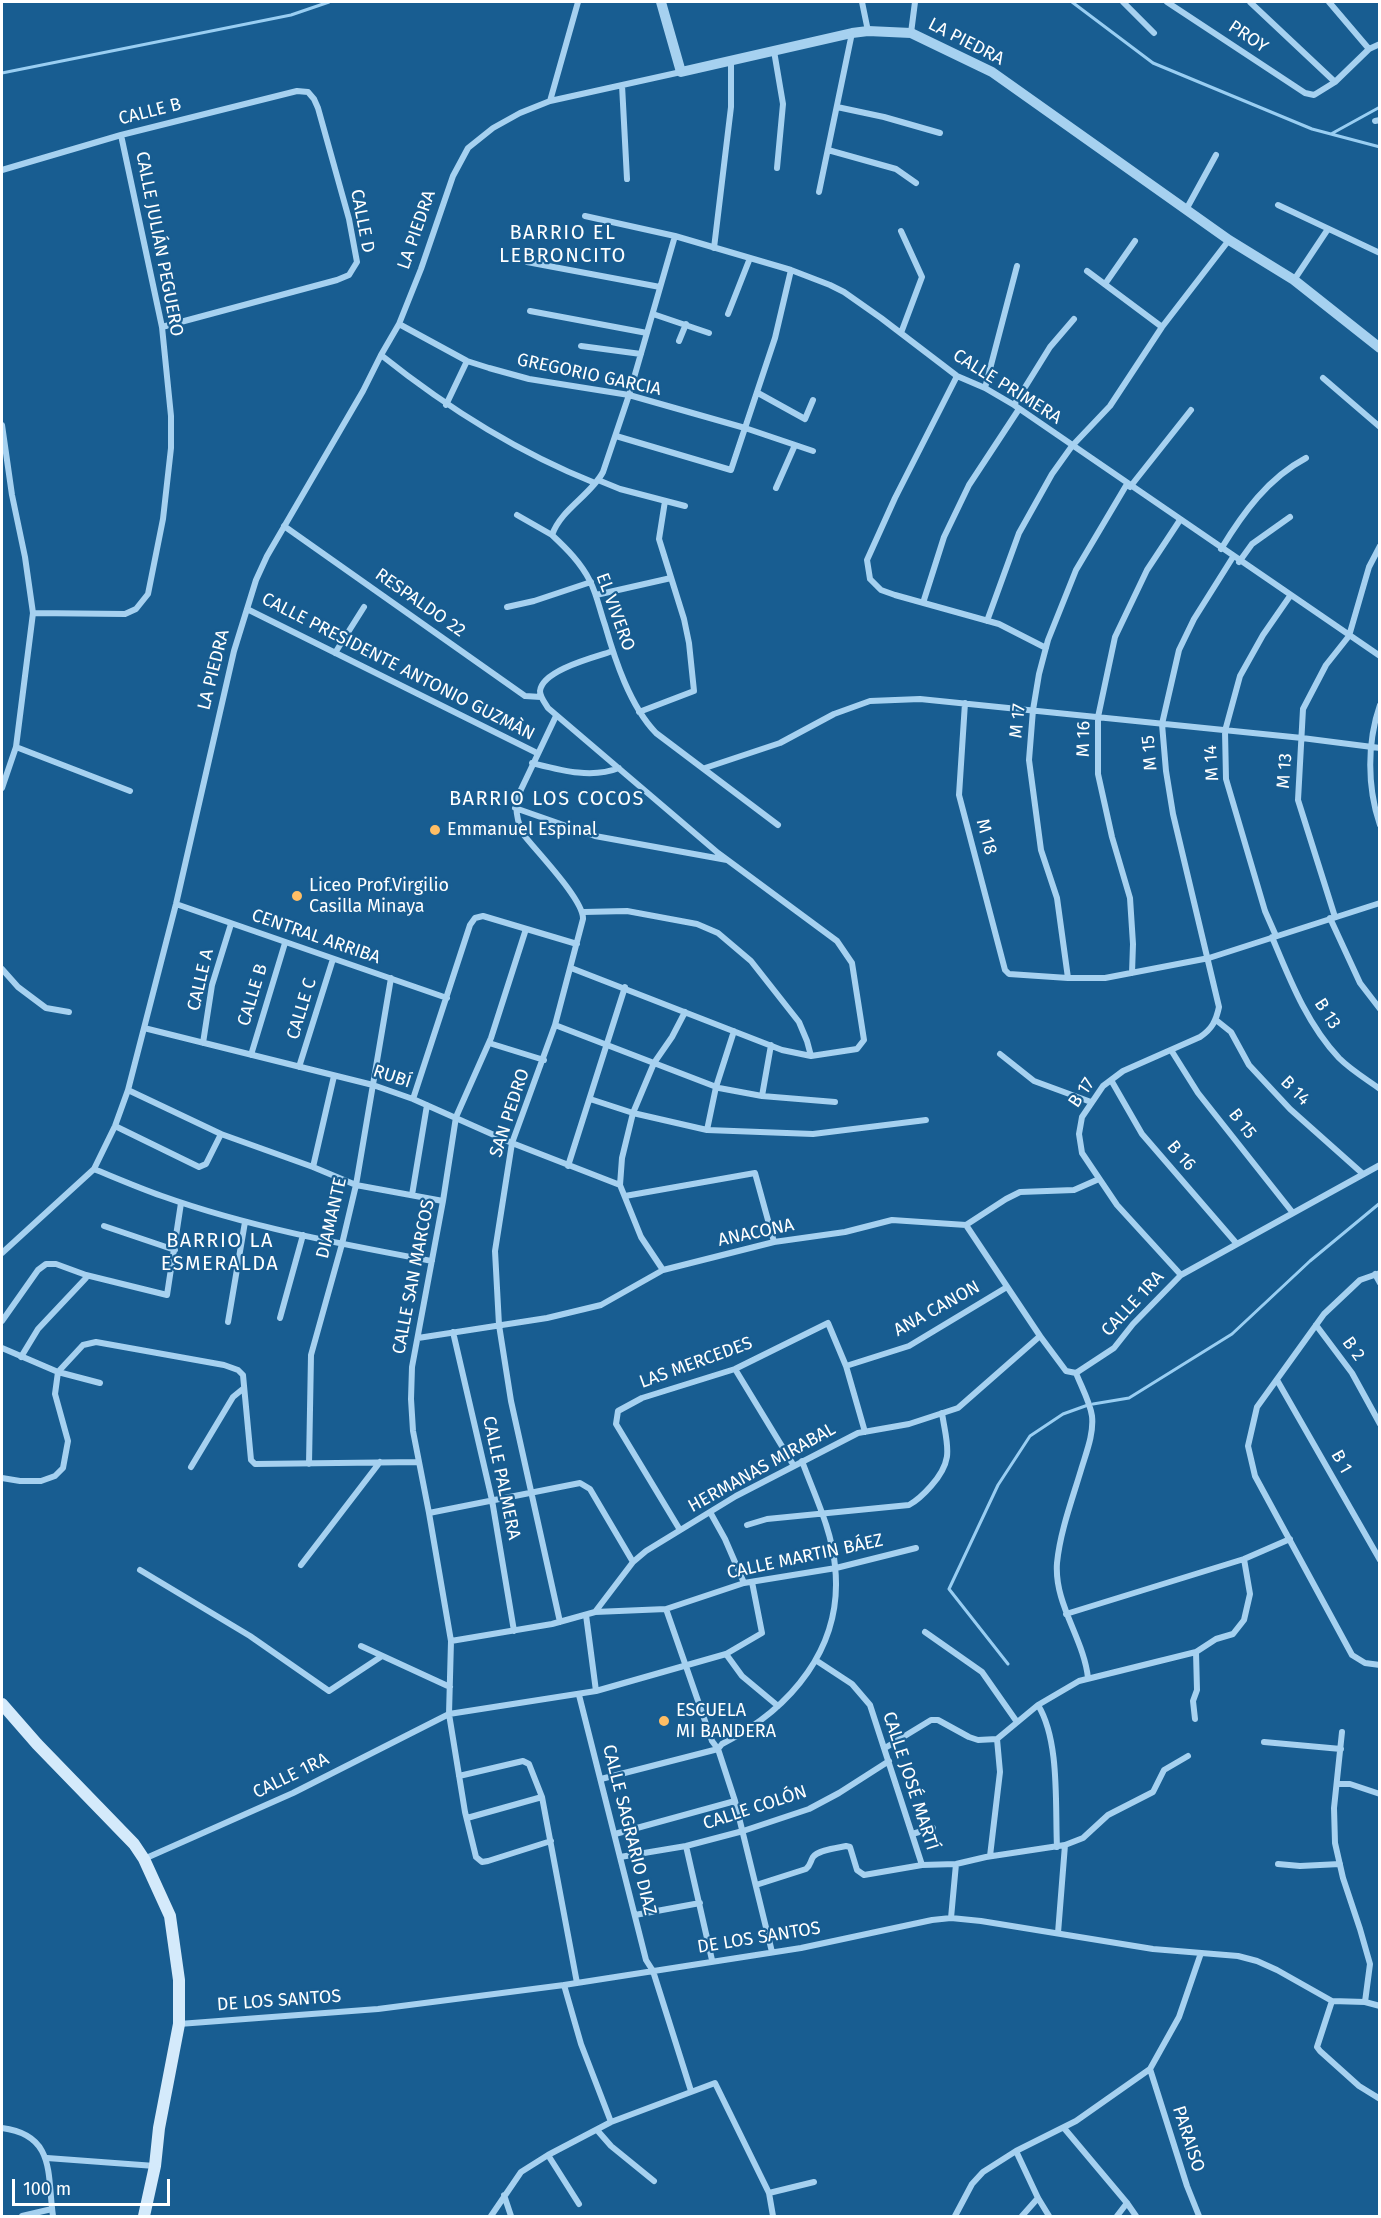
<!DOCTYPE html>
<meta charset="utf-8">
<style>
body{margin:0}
#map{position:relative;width:1381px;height:2218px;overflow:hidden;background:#185d91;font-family:"Fira Sans",sans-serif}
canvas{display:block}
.frame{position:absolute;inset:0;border:3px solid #fff;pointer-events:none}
.scale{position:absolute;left:12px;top:2179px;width:158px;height:27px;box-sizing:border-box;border:3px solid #fff;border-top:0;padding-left:8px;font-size:18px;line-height:21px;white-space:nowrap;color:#fff;-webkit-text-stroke:4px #185d91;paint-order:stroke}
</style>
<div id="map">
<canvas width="1381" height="2218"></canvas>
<div class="frame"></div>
<div class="scale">100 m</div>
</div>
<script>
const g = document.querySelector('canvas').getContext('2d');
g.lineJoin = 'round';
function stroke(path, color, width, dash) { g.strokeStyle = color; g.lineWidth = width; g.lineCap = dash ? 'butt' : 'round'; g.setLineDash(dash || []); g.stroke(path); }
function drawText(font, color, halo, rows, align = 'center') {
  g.font = font + ' "Fira Sans",sans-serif'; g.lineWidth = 4.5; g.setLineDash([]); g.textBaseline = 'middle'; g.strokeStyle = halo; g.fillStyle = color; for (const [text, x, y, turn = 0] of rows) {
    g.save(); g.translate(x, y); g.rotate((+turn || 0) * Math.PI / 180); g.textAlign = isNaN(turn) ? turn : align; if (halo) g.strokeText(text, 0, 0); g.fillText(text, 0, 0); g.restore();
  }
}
const stream = new Path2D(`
 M1072,2L1153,63L1312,129L1380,147
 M2,73L291,15L329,2
 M1331,134L1380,107
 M1093,1404L1129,1398L1232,1334L1310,1261L1380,1203
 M1008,1664L949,1589L998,1485L1030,1436L1063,1414L1088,1405`);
const minor = new Path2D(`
 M862,2L868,31
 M1123,2L1154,33
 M1167,2L1305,93L1314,95L1335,82L1369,49L1380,44
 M1250,2L1335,82
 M1329,2L1369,49
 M911,33L915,2
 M774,51L783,104L777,168
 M622,85L627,179
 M550,101L578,2
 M837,107L884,117L940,133
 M1375,121L1380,120
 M828,150L896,169L916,183
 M2,170L121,135L297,91L308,92L314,99L318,108L349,219L357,262L349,275L337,280L162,327
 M819,192L852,33
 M1278,205L1380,253
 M1187,208L1216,155
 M585,216L675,236L791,270L830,285L844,292L881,318L957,376L985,388L1014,405L1380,656
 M675,236L629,395L603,472C591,495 561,509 552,535C567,549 581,563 590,581C597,595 600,611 605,625C615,660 630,706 656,733L778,825
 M714,248L731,107V60
 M527,262L660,287
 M1087,271L1162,327
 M1294,280L1328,229
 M1105,284L1135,241
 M530,311L647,333
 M653,314L709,333
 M728,314L750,258
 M399,324L467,361L489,368L529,379L629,395L745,428L813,451
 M901,333L922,277L901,231
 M679,341L686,324
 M581,346L641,354
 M381,355C446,407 517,452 595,483
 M957,376L895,498L867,560L870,579L881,590L895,595L999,624L1046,648
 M1323,378L1380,427
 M985,388L1017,266
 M758,393L805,419L813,400
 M446,405L467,361
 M1014,405L1050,347L1074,319
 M2,425L12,495L25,557L33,613L16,747L2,788
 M616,436L731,470L775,338L791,270
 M598,480L620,489L685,506
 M1130,487L1191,410
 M776,488L795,445
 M517,515L552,535
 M284,526L525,696L541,697
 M1221,549C1243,513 1268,478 1306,458
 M1239,562L1252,544L1290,517
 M596,595L671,578
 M923,603L944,537L969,485L1019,409
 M507,607L534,601L591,582
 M247,609L537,753
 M33,613L125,614L136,609L148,594L163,519L171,448V416L162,327L121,135
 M987,621L1019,533L1052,474L1072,446L1110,406L1162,327L1229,240
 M335,653L364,607
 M965,703L959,795L1005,970L1009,974L1068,978H1105L1209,958L1380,903
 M1380,705C1367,742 1367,787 1380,825
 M639,712L694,691L689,643L684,619L659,539L665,501
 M556,716L517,798C515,811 517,821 523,834C536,851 584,900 583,919L555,1025L512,1143L495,1251L499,1325L511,1401L560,1622
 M16,747L130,791
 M532,763C560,770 591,779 619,768
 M705,768L780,743L834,714L870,701L920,699L1302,738L1380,748
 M515,808L595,836L727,860
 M176,904L447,998
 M584,912L627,911L697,924L718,933L751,961L799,1022L807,1041L811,1056
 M1335,917L1298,800L1303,709L1326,665L1349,636L1369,567L1380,546
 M1330,918L1360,983L1380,1009
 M526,929L491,1038L456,1117L443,1201L412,1367L411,1399L413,1431L429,1513L451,1641L449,1714L465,1812L476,1857L482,1862L488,1861L551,1841
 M1276,936L1265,911L1226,779L1225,731L1240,676L1263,635L1290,596
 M1272,937C1290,980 1307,1024 1339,1058C1351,1070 1366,1079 1380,1089
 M571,968L782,1050L811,1056L857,1049L864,1040L852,963L837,941L718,853L548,708C545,703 540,697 540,691C542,670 595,657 613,651
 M2,969L18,987L46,1008L69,1012
 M1132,973L1133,944L1130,898L1112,837L1098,774V717L1115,637L1147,570L1180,520
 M1068,978L1057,898L1041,850L1029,760L1033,710L1039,674L1048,640L1076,570L1127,484
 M1216,1020L1231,1032L1249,1065L1290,1109L1363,1174
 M555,1025L719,1088L762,1096L835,1102
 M144,1028L373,1085L413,1099L512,1143L620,1185
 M203,1043L212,985L231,924
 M489,1043L544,1060
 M1171,1050L1198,1093L1293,1213
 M1000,1054L1034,1081L1091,1102
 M251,1055L285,943
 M299,1067L333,959
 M1111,1080L1142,1134L1237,1244
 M128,1090L221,1134L313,1167L356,1185L443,1201
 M762,1096L771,1045
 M413,1099L470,925L475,918L483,916L577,944
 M590,1099L633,1113L707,1130L813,1134L926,1120
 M115,1126L199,1167L206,1164L221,1134
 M707,1130L716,1087L734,1031
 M568,1166L625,987
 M313,1167L334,1076
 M94,1169C116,1178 139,1188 162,1196C249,1227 341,1244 432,1261
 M412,1195L427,1105
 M625,1196L755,1173L774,1242
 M966,1225L1040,1336
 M104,1226L175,1250
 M2,1253L94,1169L115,1126L128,1090L176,904L234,651L256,580L267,556L363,391L381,355L399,324L421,269L453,176L468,148L493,128L520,113L550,101L681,72
 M663,1270L641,1237L620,1185L622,1158L633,1113L654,1063L672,1037L685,1012
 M1380,1273L1360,1280L1324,1314L1257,1407L1248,1446L1255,1476L1352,1655L1365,1663L1380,1665
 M1375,1274L1380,1283
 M1181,1275L1117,1205L1082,1153L1079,1134L1082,1117L1103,1086L1123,1071L1200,1037C1212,1029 1216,1021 1219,1007L1173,814L1166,771L1162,724L1179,650L1194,619L1233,557
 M280,1318L303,1235
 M2,1321L38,1270L46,1264H56L86,1275L167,1295L181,1203
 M228,1322L245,1222
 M1316,1325L1352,1373L1380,1424
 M453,1332L492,1500L514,1631
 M418,1338L547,1318L601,1305L663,1270L774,1242L845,1232L892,1220L966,1225L1006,1199L1020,1192L1074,1190L1099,1179
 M2,1348L58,1372L83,1345L96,1342L224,1365L238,1370L243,1375L251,1460L255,1464L419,1462
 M21,1357L38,1329L86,1278V1275
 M846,1366L909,1346L1007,1287
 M735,1369L794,1466
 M1076,1373L1114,1348L1133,1324L1181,1275L1380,1165
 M1076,1373C1081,1386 1090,1402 1092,1416C1094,1434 1086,1453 1081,1470C1072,1500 1060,1532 1057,1563C1054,1604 1084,1639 1088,1678
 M1277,1380L1380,1560
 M309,1464L311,1355L342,1244L356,1185L391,978
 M191,1467L233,1397L244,1388
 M2,1478L20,1481H41L55,1476L63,1468L68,1441L55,1394L58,1372L100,1383
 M710,1512L725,1539L744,1583
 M429,1513L580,1483L590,1489L633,1562
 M747,1525L767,1519L909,1505C918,1500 924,1494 931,1486C955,1459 947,1446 942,1413
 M680,1530L616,1424L618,1411L642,1398L735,1369L828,1323L846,1366L865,1432
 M301,1565L380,1462
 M140,1570L250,1636L329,1691L382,1656
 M666,1609L712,1741L718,1749L735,1801L772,1952
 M595,1612L666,1609L744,1583L836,1568L916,1548
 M1066,1614L1244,1559L1290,1539
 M586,1615L596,1691
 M925,1632L982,1672L1017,1722
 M451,1641L552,1624L595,1612L633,1562L646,1551L736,1496L858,1433L909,1424L958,1408L1040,1336L1066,1371L1076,1373
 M361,1646L450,1687
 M726,1654L742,1676L778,1706
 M817,1661L852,1684L870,1705L922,1865L956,1864L986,1857L1065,1845L1083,1838L1108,1815L1153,1792L1164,1770L1188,1756
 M579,1695L646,1960L653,1971L691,2091
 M1038,1705C1060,1741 1055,1805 1057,1847
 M1195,1719L1193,1701L1197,1690L1196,1652
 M1342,1732L1334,1808L1335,1843L1343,1878L1360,1929L1370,1964L1365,2002
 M1264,1742L1341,1749
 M885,1748L931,1720H938L969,1737L978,1740L997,1739L1038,1705L1079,1681L1196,1652L1216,1639L1233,1634L1244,1620L1250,1594L1244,1559
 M459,1776L523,1761L529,1764L542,1797L577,1983
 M601,1779L718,1749L722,1744C791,1709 844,1647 835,1566C832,1530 814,1494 802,1461
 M1337,1784H1350L1380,1794
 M467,1818L542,1797
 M615,1834L735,1801
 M912,1834L933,1828
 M686,1846L712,1960
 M990,1856L1000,1772L997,1739
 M620,1857L686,1846L743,1831L809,1809L839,1793L889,1761
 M144,1859L293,1793L449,1714L596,1691L726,1654L762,1633L752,1582
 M1278,1864L1300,1866L1340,1864
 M756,1885L806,1869C811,1865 810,1862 813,1857C818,1850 837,1848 846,1846L850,1847L857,1870L864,1875L922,1865
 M635,1915L700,1903
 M951,1918L956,1864
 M1058,1933L1065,1845
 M564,1985L581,2044L611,2122
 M1332,2001L1317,2047L1320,2051L1359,2086L1380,2099
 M179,2024L378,2009L564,1985L801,1948L932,1920L951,1918L981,1921L1153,1949L1238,1956L1257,1961L1277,1970L1332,2001L1365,2002L1380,2006
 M1150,2069L1187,2186L1199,2216
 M2,2128C56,2135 47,2175 53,2216
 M1064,2128L1127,2203L1136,2216
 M597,2130L611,2146L654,2181
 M1016,2151L1038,2198L1049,2216
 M548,2155L579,2204
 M47,2158L155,2166
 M769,2193L814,2182
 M504,2195L511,2216
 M22,2216L52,2209
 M491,2216L521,2172L548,2155L611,2122L715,2083L769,2193L773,2216
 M955,2216L972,2184L983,2172L1016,2151L1076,2121L1150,2069L1179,2017L1201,1953
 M1022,2216L1038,2198
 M1117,2216L1127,2203`);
const tertiary = new Path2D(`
 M661,2L681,72L852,33L868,31L911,33L992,72L1229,240L1294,280L1380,348`);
const secondary = new Path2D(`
 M2,1704L37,1744L134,1844L144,1859L170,1916L179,1980V2024L159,2128L155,2166L144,2216`);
const markers = [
 [435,830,6,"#ffbe65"],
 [297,896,6,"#ffbe65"],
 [664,1721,6,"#ffbe65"]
];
const streetNames = [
 ["PROY",1248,37,34],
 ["LA PIEDRA",966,42,27],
 ["CALLE B",150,112,-14],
 ["CALLE D",362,221,79],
 ["LA PIEDRA",417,230,-71],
 ["CALLE JULIÁN PEGUERO",159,244,79],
 ["GREGORIO GARCIA",589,375,12],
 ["CALLE PRIMERA",1007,387,32],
 ["RESPALDO 22",420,603,35],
 ["EL VIVERO",615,612,70],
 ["CALLE PRESIDENTE ANTONIO GUZMÀN",398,667,27],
 ["LA PIEDRA",214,670,-76],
 ["M 17",1018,721,-84],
 ["M 16",1084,739,-89],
 ["M 15",1150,753,-95],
 ["M 14",1212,763,-94],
 ["M 13",1285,771,-86],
 ["M 18",986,837,75],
 ["CENTRAL ARRIBA",316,937,19],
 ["CALLE A",201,980,-77],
 ["CALLE B",253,995,-73],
 ["CALLE C",302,1009,-73],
 ["B 13",1327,1014,57],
 ["RUBÍ",392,1077,18],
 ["B 14",1295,1091,45],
 ["B 17",1082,1093,-56],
 ["SAN PEDRO",510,1113,-72],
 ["B 15",1242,1124,52],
 ["B 16",1181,1156,49],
 ["DIAMANTE",332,1218,-77],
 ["ANACONA",756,1233,-12],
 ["CALLE SAN MARCOS",414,1277,-79],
 ["CALLE 1RA",1133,1304,-47],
 ["ANA CANON",937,1309,-29],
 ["B 2",1353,1349,54],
 ["LAS MERCEDES",696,1363,-20],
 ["B 1",1341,1462,60],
 ["HERMANAS MIRABAL",762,1468,-29],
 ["CALLE PALMERA",501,1478,78],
 ["CALLE MARTIN BÁEZ",805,1557,-12],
 ["CALLE 1RA",291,1776,-26],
 ["CALLE JOSÉ MARTÍ",910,1781,72],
 ["CALLE COLÓN",755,1808,-18],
 ["CALLE SAGRARIO DIAZ",629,1830,76],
 ["DE LOS SANTOS",759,1938,-9],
 ["DE LOS SANTOS",279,2001,-4],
 ["PARAISO",1188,2139,72]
];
const poiNames = [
 ["Emmanuel Espinal",447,830],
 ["Liceo Prof.Virgilio",309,886],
 ["Casilla Minaya",309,907],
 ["ESCUELA",676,1711],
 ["MI BANDERA",676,1732]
];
const neighbourhoodNames = [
 ["BARRIO EL",563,233],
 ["LEBRONCITO",563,256],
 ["BARRIO LOS COCOS",547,799],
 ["BARRIO LA",220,1241],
 ["ESMERALDA",220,1264]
];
stroke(stream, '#99cef2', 3);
stroke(minor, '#a6d1f0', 6);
stroke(tertiary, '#a6d1f0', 10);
stroke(secondary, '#d4eafb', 12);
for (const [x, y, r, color] of markers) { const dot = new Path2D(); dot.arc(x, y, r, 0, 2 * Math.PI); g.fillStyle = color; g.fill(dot); stroke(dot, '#185d91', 2); }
drawText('18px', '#fff', '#185d91', streetNames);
drawText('18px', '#fff', '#185d91', poiNames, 'left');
g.letterSpacing = '1.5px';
drawText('20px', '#fff', '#185d91', neighbourhoodNames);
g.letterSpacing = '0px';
</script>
